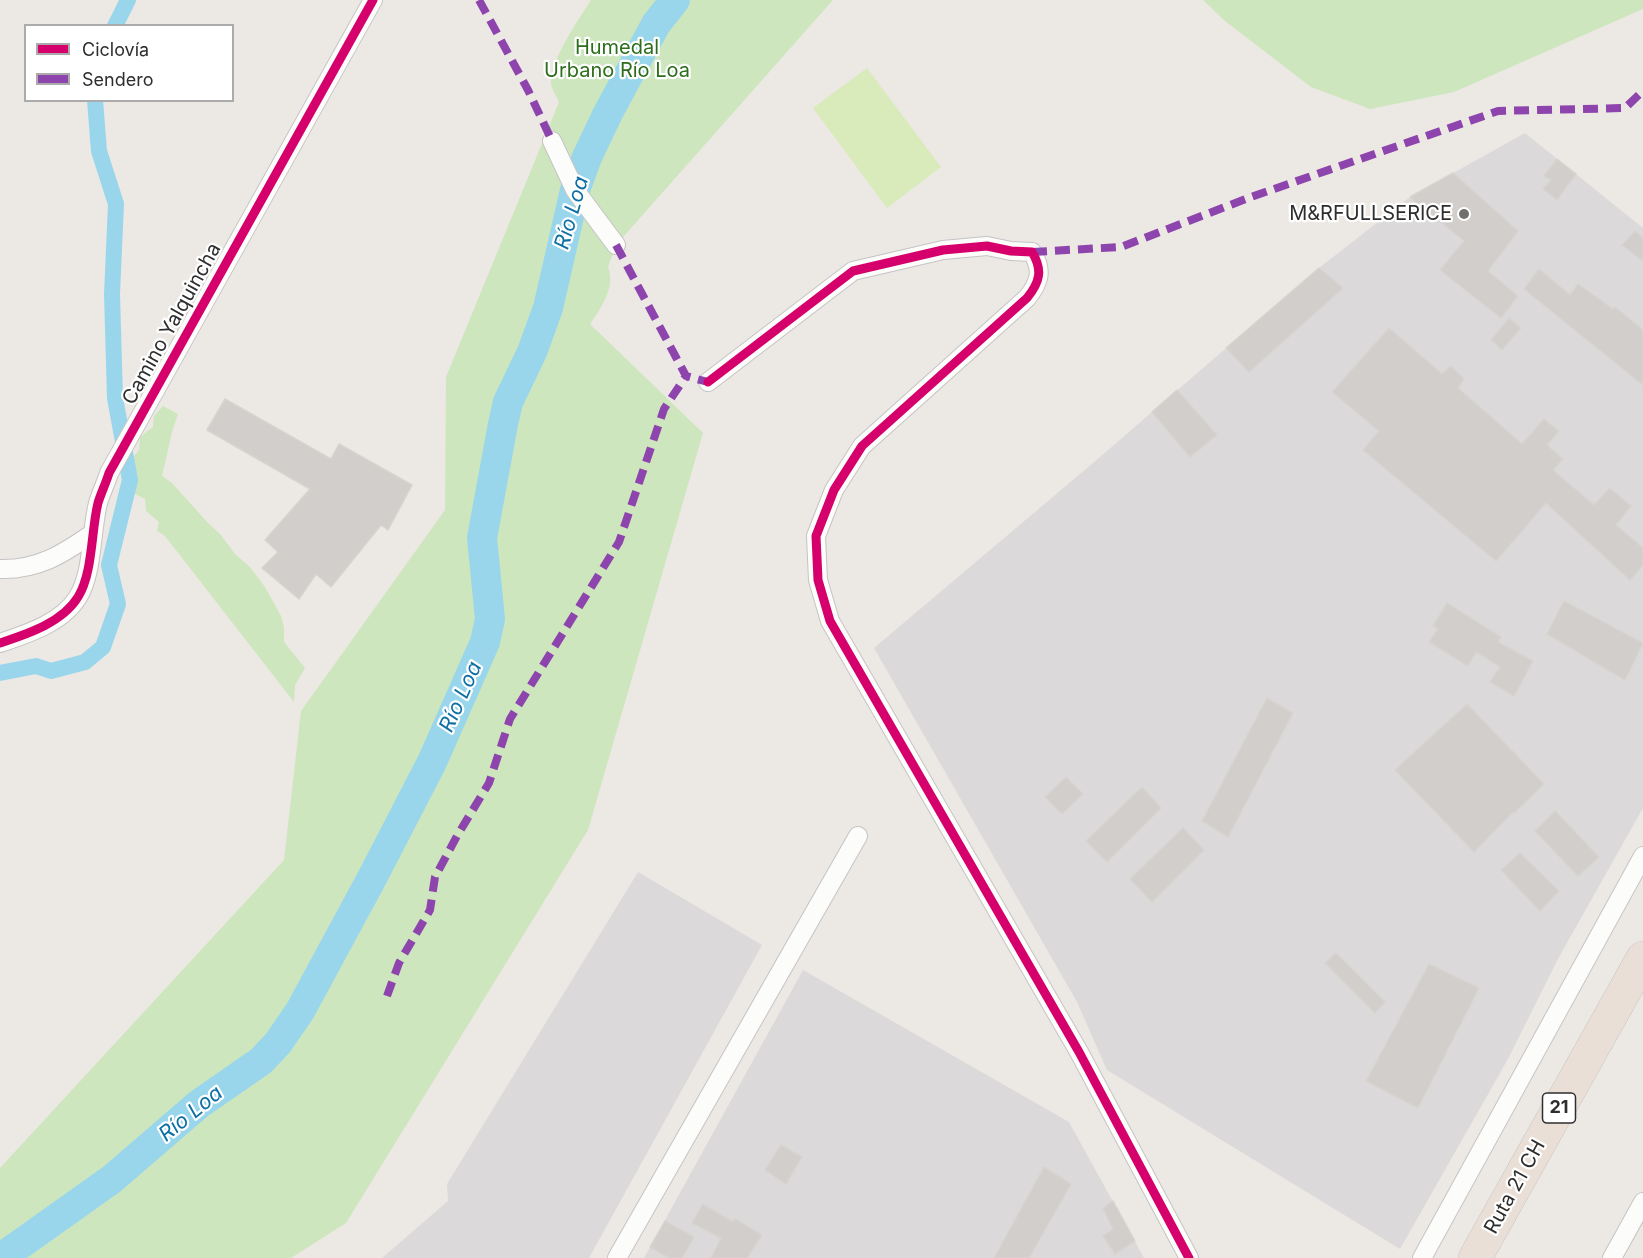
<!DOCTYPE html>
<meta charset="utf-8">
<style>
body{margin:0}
#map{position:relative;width:1643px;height:1258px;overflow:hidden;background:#ece8e4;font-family:Inter,sans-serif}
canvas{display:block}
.legend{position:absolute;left:24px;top:24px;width:210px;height:78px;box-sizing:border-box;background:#fff;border:2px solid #ababab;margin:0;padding:8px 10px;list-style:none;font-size:18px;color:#2e2e2e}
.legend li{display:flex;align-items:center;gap:12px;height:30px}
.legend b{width:30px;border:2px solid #ababab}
</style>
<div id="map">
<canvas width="1643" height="1258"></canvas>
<ul class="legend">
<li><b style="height:8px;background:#d6006c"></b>Ciclovía</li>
<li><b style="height:8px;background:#8e44ad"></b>Sendero</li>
</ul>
</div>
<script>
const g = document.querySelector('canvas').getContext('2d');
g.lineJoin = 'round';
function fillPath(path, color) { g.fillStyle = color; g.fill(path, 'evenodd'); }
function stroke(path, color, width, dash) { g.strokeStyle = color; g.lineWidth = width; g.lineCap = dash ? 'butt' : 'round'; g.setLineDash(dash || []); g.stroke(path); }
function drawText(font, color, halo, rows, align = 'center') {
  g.font = font + ' Inter,sans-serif'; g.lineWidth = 4.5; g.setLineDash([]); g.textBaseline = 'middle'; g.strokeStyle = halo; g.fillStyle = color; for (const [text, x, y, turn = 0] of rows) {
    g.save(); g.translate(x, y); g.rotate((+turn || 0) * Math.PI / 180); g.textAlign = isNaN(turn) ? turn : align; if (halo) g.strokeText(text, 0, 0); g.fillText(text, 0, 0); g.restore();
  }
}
const industrial = new Path2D(`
 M1525,133L1643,228V808L1559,957L1508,1059L1400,1249L1107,1070L1077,1002L874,648L1093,463L1319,268L1410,197Z
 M638,872L762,945L589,1258H382L448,1201L447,1184Z
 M803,970L1069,1122L1144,1258H644Z`);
const green = new Path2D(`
 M591,0H833L616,245L608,267C616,286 601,309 590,324L703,433L588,830L346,1223L291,1258H0V1168L284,860L301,711L445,510L446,377L559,102C556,95 550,87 551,80C552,58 579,19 591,0Z
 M1203,0H1643V9L1454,92L1370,109L1311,87L1225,21Z
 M163,406L178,414L172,432L162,476L172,483L208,523L220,534L235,554L250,567L265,587L281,616L284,627V642L305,668L295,685L294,702L165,536L157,531L159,522L146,511L145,499L133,493L123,482L131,459L139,450L140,437L153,427L154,416Z`);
const pitch = new Path2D(`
 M867,68L941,167L887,208L813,108Z`);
const canal = new Path2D(`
 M115,26L128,0
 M0,673L36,666L51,671L85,662L103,647L118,604L109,565L130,480L115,398L112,294L116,204L99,151L95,100`);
const river = new Path2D(`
 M1,1258L112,1179L199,1104L261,1061L278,1043L300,1011L372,878L432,762L485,642L490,619L482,538L503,424L508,402L532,352L548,308L575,190L587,157L608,113L656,24L675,0`);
const building = new Path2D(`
 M1557,159L1576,174L1557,200L1543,189L1551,180L1544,176Z
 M1453,173L1518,231L1488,271L1518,296L1501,318L1440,270L1464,241L1410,197Z
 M1635,231L1643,238V261L1622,245Z
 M1319,268L1343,288L1249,372L1226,348Z
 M1539,269L1570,295L1578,284L1613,309L1615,307L1643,330V385L1524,289Z
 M1509,318L1521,328L1502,350L1491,340Z
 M1389,328L1442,374L1451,366L1464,379L1458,388L1522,444L1544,419L1559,431L1547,445L1563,459L1553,470L1594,505L1610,488L1631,506L1616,525L1643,548V565L1630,580L1546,503L1496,561L1363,450L1379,431L1332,392Z
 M1177,390L1217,435L1190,457L1152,412Z
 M225,399L331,459L339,444L412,485L388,530L381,525L331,587L316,574L299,599L262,568L278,552L265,540L310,489L207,430Z
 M1564,601L1643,643L1625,680L1547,634Z
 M1447,603L1501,637L1498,642L1533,661L1514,696L1490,682L1500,667L1476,652L1468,666L1429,642L1438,629L1433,626Z
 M1267,698L1293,713L1228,837L1202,821Z
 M1467,704L1544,784L1514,813L1513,812L1474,852L1395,770Z
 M1066,777L1083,794L1062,814L1045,797Z
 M1142,787L1161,808L1107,862L1086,841Z
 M1555,811L1599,857L1578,876L1535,831Z
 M1183,828L1204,850L1152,902L1130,879Z
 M1520,853L1559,891L1540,911L1501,870Z
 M1336,953L1385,1002L1375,1013L1325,963Z
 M1429,964L1479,988L1418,1108L1366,1081Z
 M781,1145L802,1157L786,1184L765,1170Z
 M1044,1167L1071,1184L1029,1258H994Z
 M1113,1201L1135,1241L1115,1254L1103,1236L1113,1229L1103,1208Z
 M703,1204L733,1222L735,1219L762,1235L747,1258H711L721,1238L692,1223Z
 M665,1221L694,1237L682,1258H669L650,1247Z`);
const street = new Path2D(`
 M552,141L575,190L616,245
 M708,382L853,271L943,250L987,246L1011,251L1032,252C1043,270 1040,282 1027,298L862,446L834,490L816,536L818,580L830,621L1079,1052L1189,1258
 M0,569C38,570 63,554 93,533
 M0,643C27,634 62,623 78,597C93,573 91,531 98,503C101,493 106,483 109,473L373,0
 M617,1258L858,836
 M1422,1258L1643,856
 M1612,1258L1643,1202`);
const highway = new Path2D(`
 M1475,1258L1643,958`);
const quiet = new Path2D(`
 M479,0L528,90L552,141
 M616,245L686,376L708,382
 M1032,252L1121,247L1251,197L1498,111L1625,108L1643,91
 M387,996L399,963L430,910L435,877L457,836L489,783L510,719L619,542L664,409L686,376`);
const cycleway = new Path2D(`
 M708,382L853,271L943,250L987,246L1011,251L1032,252C1043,270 1040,282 1027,298L862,446L834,490L816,536L818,580L830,621L1079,1052L1189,1258
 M0,643C27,634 62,623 78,597C93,573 91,531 98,503C101,493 106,483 109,473L373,0`);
const markers = [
 [1464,214,6,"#706f6e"]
];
const shields = [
 [1559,1108,33]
];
const shieldNames = [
 ["21",1559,1108]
];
const parkNames = [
 ["Humedal",617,48],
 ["Urbano Río Loa",617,71]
];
const poiNames = [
 ["M&RFULLSERICE",1452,214]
];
const streetNames = [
 ["Camino Yalquincha",172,324,-61],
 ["Ruta 21 CH",1515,1187,-61]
];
const waterNames = [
 ["Río Loa",572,213,-74],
 ["Río Loa",461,697,-66],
 ["Río Loa",191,1114,-39]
];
fillPath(industrial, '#dcd9db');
fillPath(green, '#cee6be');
fillPath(pitch, '#d9eabb');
stroke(canal, '#99d6ec', 16);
stroke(river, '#99d6ec', 30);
fillPath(building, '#d1cecb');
stroke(building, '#d7d4d0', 1.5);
stroke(street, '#c5c4c5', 20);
stroke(highway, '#c6c5c4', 34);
stroke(street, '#fcfcfb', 18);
stroke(highway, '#eadfd6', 33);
stroke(quiet, '#8e44ad', 8, [15, 8]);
stroke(cycleway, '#d6006c', 9);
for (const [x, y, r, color] of markers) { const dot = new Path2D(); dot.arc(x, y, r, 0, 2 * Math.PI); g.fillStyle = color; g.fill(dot); stroke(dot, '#fff', 2); }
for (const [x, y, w] of shields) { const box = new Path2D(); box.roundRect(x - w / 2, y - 15, w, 30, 4.5); g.fillStyle = '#fff'; g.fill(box); stroke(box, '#2e2e2e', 1.5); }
drawText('bold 18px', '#2e2e2e', null, shieldNames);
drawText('20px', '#2c6e1b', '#fff', parkNames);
drawText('20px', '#2e2e2e', '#fff', poiNames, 'right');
drawText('20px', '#2e2e2e', '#fff', streetNames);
drawText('italic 21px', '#0d6fa3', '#fff', waterNames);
</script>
